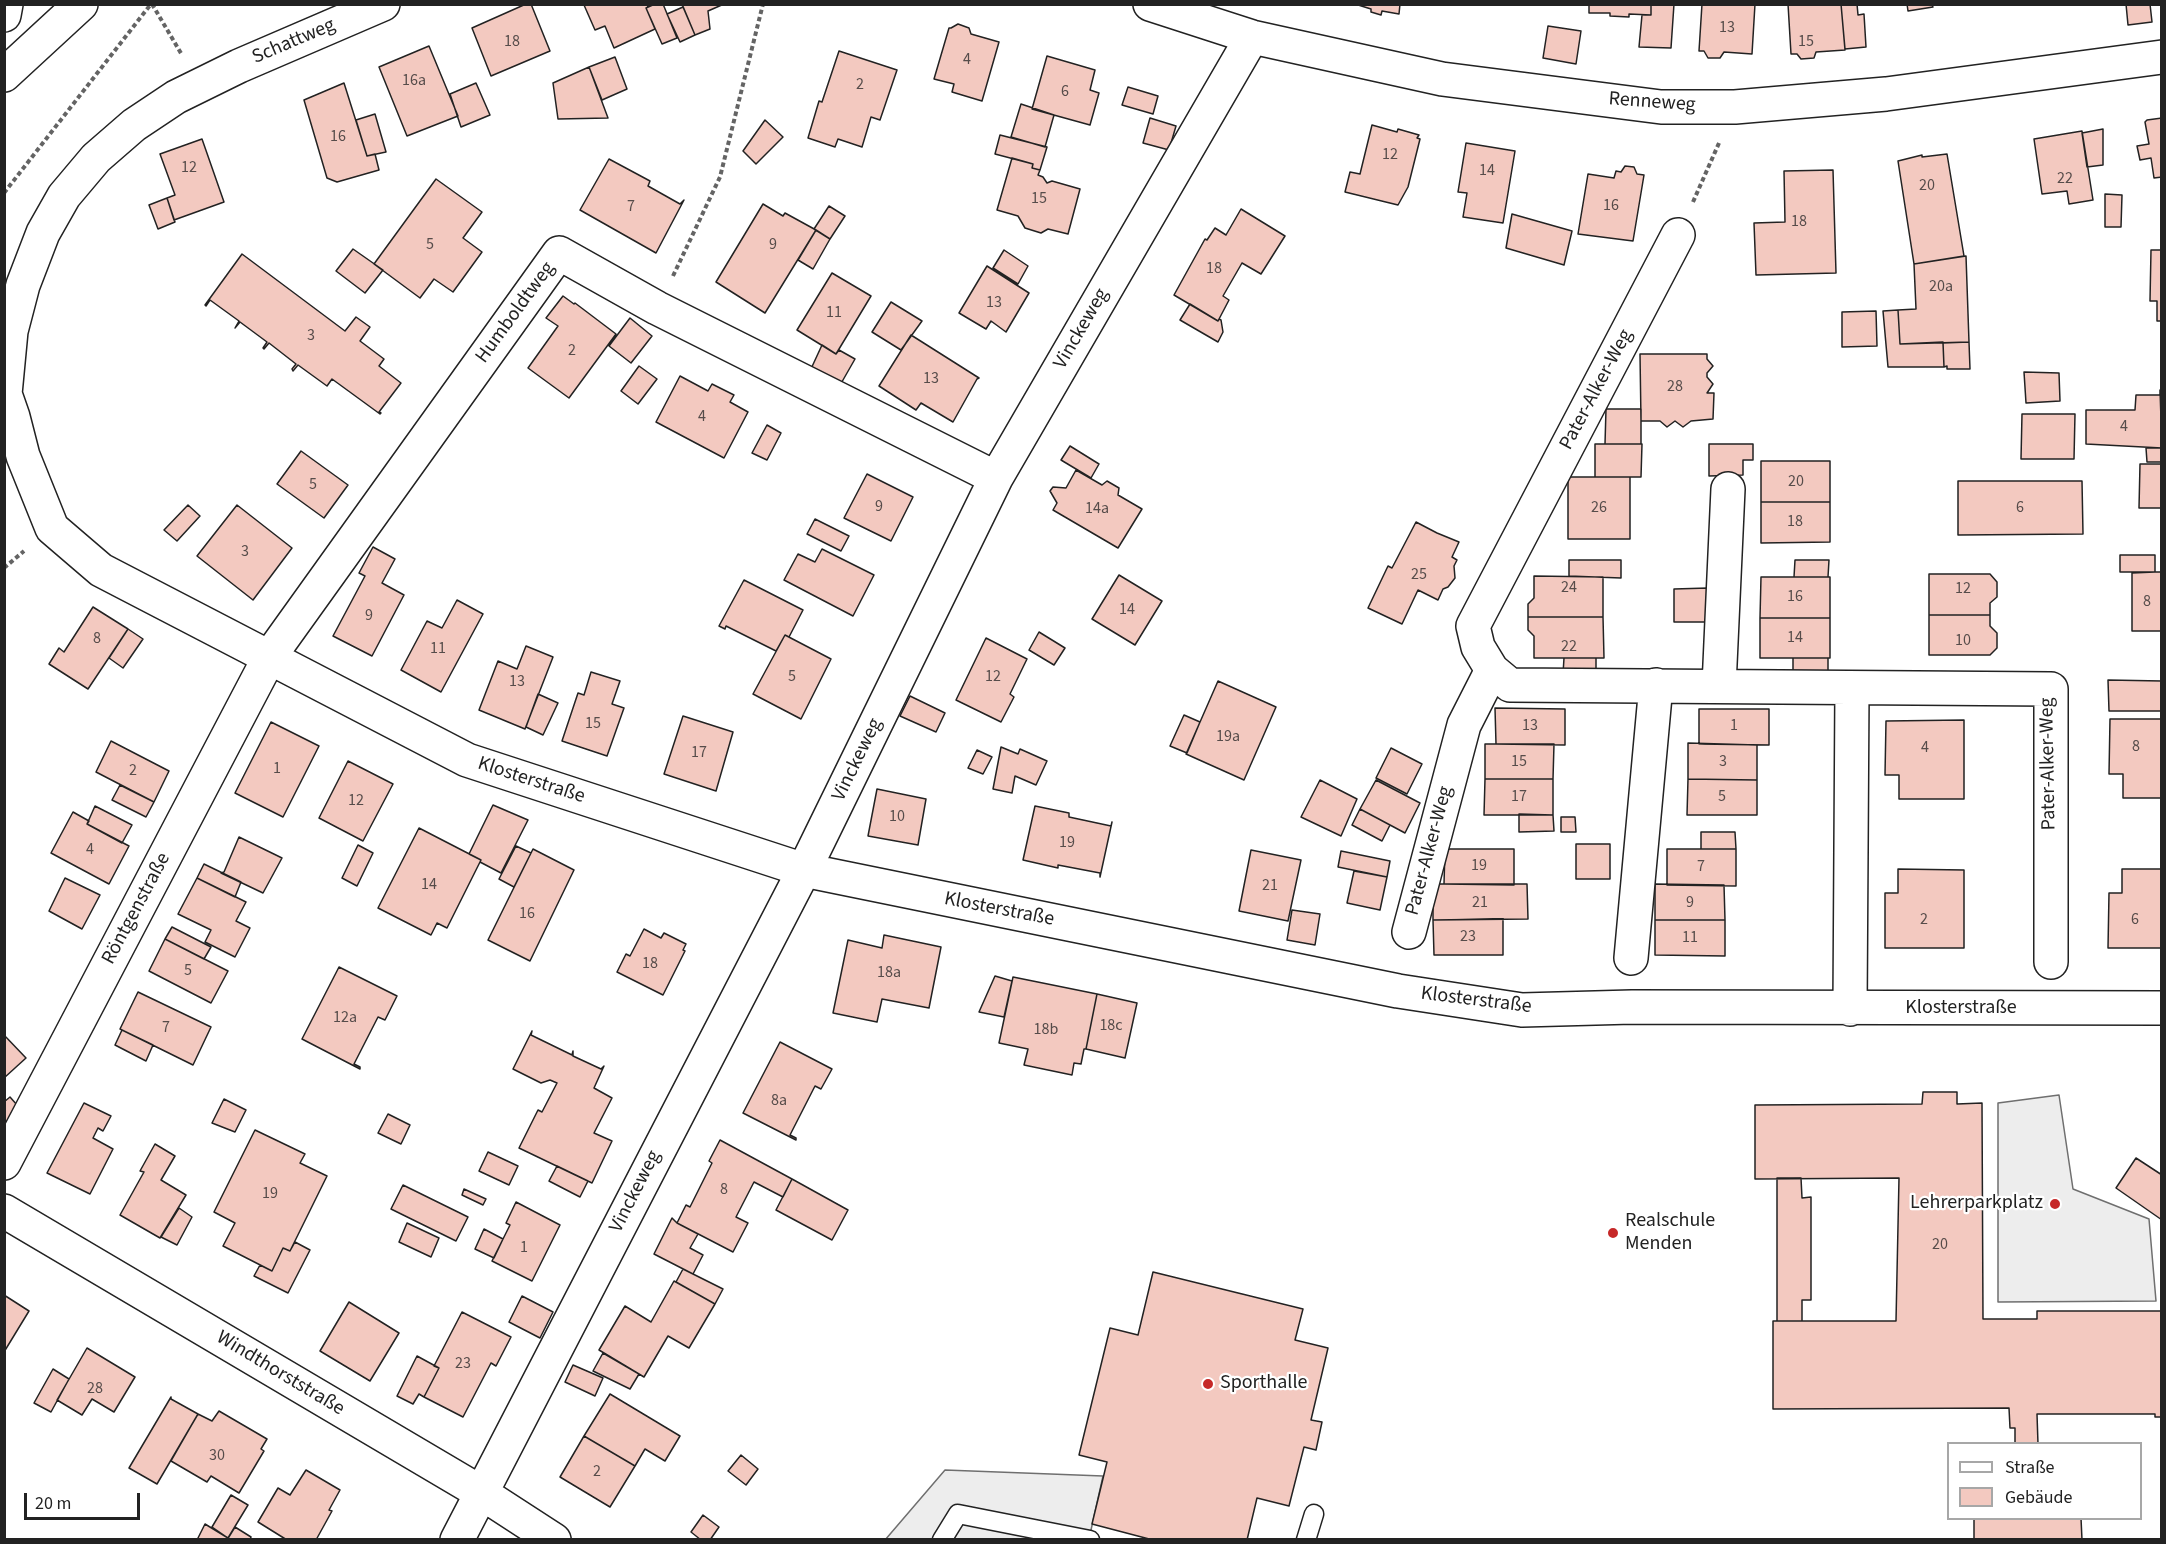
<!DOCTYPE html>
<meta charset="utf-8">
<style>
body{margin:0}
#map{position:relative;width:2166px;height:1544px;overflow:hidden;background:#fff;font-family:"Source Sans 3",sans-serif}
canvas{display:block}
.frame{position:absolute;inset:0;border:6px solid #222;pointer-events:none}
.legend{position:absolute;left:1947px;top:1442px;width:195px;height:78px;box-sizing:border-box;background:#fff;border:2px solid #a7a7a7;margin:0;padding:8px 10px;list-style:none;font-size:18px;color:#222}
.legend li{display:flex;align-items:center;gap:12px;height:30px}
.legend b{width:30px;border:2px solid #a7a7a7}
.scale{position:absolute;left:24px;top:1493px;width:116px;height:27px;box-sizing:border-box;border:3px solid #222;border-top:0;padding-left:8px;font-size:18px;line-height:21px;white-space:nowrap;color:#222;-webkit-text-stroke:4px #fff;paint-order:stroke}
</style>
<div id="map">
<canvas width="2166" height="1544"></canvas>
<div class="frame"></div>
<ul class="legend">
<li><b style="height:8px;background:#fff"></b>Straße</li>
<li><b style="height:16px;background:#f3c9c0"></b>Gebäude</li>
</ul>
<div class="scale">20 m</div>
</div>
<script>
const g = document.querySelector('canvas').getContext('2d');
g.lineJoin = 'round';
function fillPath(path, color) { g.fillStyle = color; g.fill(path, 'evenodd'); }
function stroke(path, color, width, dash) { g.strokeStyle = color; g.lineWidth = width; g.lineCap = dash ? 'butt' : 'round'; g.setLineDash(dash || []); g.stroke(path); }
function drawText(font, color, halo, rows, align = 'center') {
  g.font = font + ' "Source Sans 3",sans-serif'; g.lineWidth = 4.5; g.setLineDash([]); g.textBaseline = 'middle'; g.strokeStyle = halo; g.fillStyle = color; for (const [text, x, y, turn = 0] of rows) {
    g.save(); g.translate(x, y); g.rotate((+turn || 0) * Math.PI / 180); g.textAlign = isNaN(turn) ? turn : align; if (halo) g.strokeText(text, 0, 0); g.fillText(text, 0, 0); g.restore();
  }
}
const parking = new Path2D(`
 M2059,1095L2073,1189L2149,1219L2156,1301L1998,1302V1103Z
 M945,1470L1103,1476L1089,1539L885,1540Z`);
const building = new Path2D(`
 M526,4H531L550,51L491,76L472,28Z
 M647,4L648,7L646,8L655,29L614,48L605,26L595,30L584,5Z
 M655,4H663L677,38L662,44L646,8Z
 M682,4H724L708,11L710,29L695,35Z
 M1355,4H1400L1399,14L1382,11L1381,15L1371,12V9Z
 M1589,4H1651V15L1629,14V17L1610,16V13H1589Z
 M1651,4H1674L1671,48L1639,47L1642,15H1651Z
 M1702,4H1755L1752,54L1724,52L1720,58H1708L1704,51H1699Z
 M1788,4H1841L1845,50L1816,52L1814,58L1801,59L1797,54H1791Z
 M1841,4H1857L1858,15L1864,14L1866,47L1845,49Z
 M1907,4H1936L1932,5L1933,7L1908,11Z
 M2126,4H2150L2152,22L2128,25Z
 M683,7L695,35L680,42L667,14Z
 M958,24L969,28L971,34L999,42L982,101L952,92L954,84L934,79L949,28H951Z
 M1548,26L1581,31L1576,64L1543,58Z
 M429,46L458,116L407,136L379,67Z
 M839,51L897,70L880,120L871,117L862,147L838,139L835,147L808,138L819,101L822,102Z
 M1047,56L1095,70L1090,90L1099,93L1090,125L1032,109Z
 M615,57L627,89L602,100L589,67Z
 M589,67L608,118L558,119L553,83Z
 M344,83L367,156L375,154L379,170L337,182L327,178L304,100Z
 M476,83L490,115L461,127L450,94Z
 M1128,87L1158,96L1153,114L1122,105Z
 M1021,104L1054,115L1045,147L1011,137Z
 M375,114L386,152L367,156L356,120Z
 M1150,118L1176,126L1169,150L1143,143Z
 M2162,118V177L2154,178L2151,158L2140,160L2137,146L2149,144L2145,122L2147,120Z
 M765,120L783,137L756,164L743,151Z
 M1372,125L1397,132L1398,129L1419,135L1417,138L1420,139L1408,187L1398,205L1345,192L1350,172L1360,174Z
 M2103,129V165L2087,167L2082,133Z
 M2082,131L2093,200L2069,204L2067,191L2042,194L2034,139Z
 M1000,135L1047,147L1040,170L1032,168L1033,164L995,154Z
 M202,139L224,202L174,220L167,198L175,195L160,154Z
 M1466,143L1515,151L1503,223L1463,217L1467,193L1458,192Z
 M1947,154L1964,256L1914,264L1898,161L1922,155V157Z
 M1012,158L1033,164L1032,168L1040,170L1038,175L1043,177L1047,183L1052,181L1080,189L1068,234L1048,229L1041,233L1025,228L1018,216L997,210Z
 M609,159L650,181L648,186L680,204L684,200L656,253L580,210Z
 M1625,166L1634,167L1637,174L1644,175L1633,241L1578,234L1588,174L1614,178L1616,171L1621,172Z
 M1833,170L1836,273L1756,275L1754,223L1785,222L1784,171Z
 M436,179L482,212L463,238L482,252L453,292L434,279L420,298L374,264Z
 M2105,194L2122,195L2121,227H2105Z
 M167,198L175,222L158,229L149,205Z
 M763,204L783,216L785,213L816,230L765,313L716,282Z
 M829,206L845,216L830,239L814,229Z
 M1241,209L1285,236L1261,274L1242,263L1223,296L1229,300L1218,321L1174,295L1205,239L1207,240L1215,228L1226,235Z
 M1512,214L1572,231L1564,265L1506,248Z
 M816,230L830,239L813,269L798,260Z
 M353,249L383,270L365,293L336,271Z
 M1004,250L1028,266L1018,284L993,268Z
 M2151,250H2162V321H2157V301H2150Z
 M242,254L345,331L356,317L370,327L360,341L384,359L379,366L401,383L379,412L381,413L380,414L332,379L327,386L298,365L293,371L292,369L296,364L269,343L264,349L263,348L267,342L240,322L235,328L239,321L210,300L206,306L205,305Z
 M1966,256L1969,342L1900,344L1898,310L1916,309L1914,264Z
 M987,266L1029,293L1006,332L991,321L986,329L959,313Z
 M832,273L871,296L836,354L797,330Z
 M563,296L574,304L575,303L616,334L569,398L528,368L558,326L546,318Z
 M891,302L922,321L901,350L872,332Z
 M1190,304L1218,321L1219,319L1221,320L1223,332L1218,342L1180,320Z
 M1898,310L1900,344L1943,342L1944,367H1888L1883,311Z
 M1876,311L1877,346L1842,347V312Z
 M630,318L652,336L631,363L609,346Z
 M911,335L979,378L977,379L953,422L921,403L916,410L879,386Z
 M1969,342L1970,369H1947V366L1944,367L1943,343Z
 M822,345L836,354L839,350L855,359L839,387L810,371Z
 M1640,354H1707V359L1713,366L1707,373V377L1713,384L1707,393H1714L1713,419L1691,421L1683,427L1675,421L1667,427L1660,421H1641Z
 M639,366L657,379L638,404L621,391Z
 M2024,372L2059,373L2060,401L2026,403Z
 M680,376L708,391L712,384L734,395L730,402L748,412L724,458L656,422Z
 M2160,390L2162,448L2086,444V410H2135L2136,395H2160Z
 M1606,409H1641V444H1605Z
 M2022,414H2075L2074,459H2021Z
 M767,425L781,433L767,460L752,453Z
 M1595,444H1642L1641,477H1595Z
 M1709,444H1753V460H1743V475L1709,476Z
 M1070,446L1099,464L1091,478L1061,460Z
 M2146,448H2162V462H2147Z
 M301,451L348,485L324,518L277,484Z
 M1761,461H1830V502H1761Z
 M2140,464H2162V508H2139Z
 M1076,470L1102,485L1107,481L1119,488L1118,495L1142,509L1118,548L1053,510L1057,503L1050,491L1053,487L1066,488Z
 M867,474L913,497L891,541L844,518Z
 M1568,477H1630V539H1568Z
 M1958,481H2082L2083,534L1958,535Z
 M1761,502H1830V542L1761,543Z
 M188,505L200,516L177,541L164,530Z
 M237,505L292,548L253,600L197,556Z
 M815,519L849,536L841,551L807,534Z
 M1416,522L1437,533L1459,542L1452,557L1457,560L1454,566L1455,578L1448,587L1443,589L1438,600L1418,590L1402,624L1368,608L1388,566L1392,568Z
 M373,547L395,559L382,583L404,595L372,656L333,636L365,576L359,573Z
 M822,549L874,575L853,616L784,580L798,554L815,562Z
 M2120,555H2155V572H2120Z
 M1569,560H1621V578L1569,576Z
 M1795,560H1829L1828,577H1794Z
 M2155,572H2162V631H2132V573Z
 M1929,574H1990L1997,582V597L1990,603V615H1929Z
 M1119,575L1162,601L1135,645L1092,619Z
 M1534,576L1603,577V617H1528V604L1534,598Z
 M1761,577H1830V618H1760Z
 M744,580L803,610L789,637L785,635L776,651L726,626L725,629L719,626Z
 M1708,588L1707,622H1674V589Z
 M457,600L483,614L441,692L401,670L427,621L442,628Z
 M93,607L128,629L88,689L49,664L59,648L64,652Z
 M1929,615H1990V626L1997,633V648L1990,655H1929Z
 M1528,617H1603L1604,658H1534V636L1528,630Z
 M1760,618H1830V658H1760Z
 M128,629L143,639L123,668L109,658Z
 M1039,632L1065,648L1054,665L1029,650Z
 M785,635L831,659L801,719L753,694Z
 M986,638L1027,659L1010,694L1014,697L1001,722L956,700Z
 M526,646L553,657L525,729L479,710L498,661L517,669Z
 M1564,658H1596V674H1563Z
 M1793,658H1828V675H1793Z
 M591,672L620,681L612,704L624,708L607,756L562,741L578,693L584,695Z
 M2108,680L2162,681V711H2109Z
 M1218,681L1276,707L1244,780L1186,754Z
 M538,694L558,703L543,735L526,727Z
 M910,696L945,713L936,732L900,716Z
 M1495,708L1565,709V745L1496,744Z
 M1699,709H1769V745L1699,744Z
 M1184,715L1200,722L1187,753L1170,746Z
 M683,716L733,732L716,791L664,774Z
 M2110,719H2162V798H2123V774H2109Z
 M1964,720V799H1899V775H1885L1886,721Z
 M271,722L319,746L283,817L235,793Z
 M111,741L169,771L154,802L96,772Z
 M1688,743L1757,745V780L1688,779Z
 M1485,744H1554L1553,779H1485Z
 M1001,747L1018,754L1020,749L1047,761L1036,785L1015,776L1012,793L993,789Z
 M1391,748L1422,764L1407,794L1376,778Z
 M977,750L992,757L983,774L968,768Z
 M348,761L393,784L363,841L319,818Z
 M1485,779H1553V815H1484Z
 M1688,779L1757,780V815H1687Z
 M1320,780L1357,799L1341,836L1301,817Z
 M1376,780L1420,803L1405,833L1360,809Z
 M120,785L154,802L146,817L112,800Z
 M877,789L926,799L918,845L868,836Z
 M493,805L528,820L501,873L480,862L481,860L469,854Z
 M95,806L132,825L122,843L87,824Z
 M1035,806L1069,813V817L1111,826L1112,822L1100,877V873L1058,865V868L1023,860Z
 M1360,809L1390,825L1382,841L1352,825Z
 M73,812L89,821L87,824L129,846L109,884L51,853Z
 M1519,814L1553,815L1554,831L1519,832Z
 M1561,817H1575L1576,832H1561Z
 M419,828L481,860L447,928L437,923L431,935L378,908Z
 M1701,832H1735L1736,849H1701Z
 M239,837L282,858L263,893L221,873L224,872Z
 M1576,844H1610V879H1576Z
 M358,845L373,853L357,886L342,878Z
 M516,846L531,853L514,887L499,879Z
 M533,849L574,870L530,961L488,940Z
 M1445,849H1514V885L1444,884Z
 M1667,849H1736V886L1667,885Z
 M1251,850L1301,860L1288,921L1239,911Z
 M1341,851L1390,861L1387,877L1338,867Z
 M204,864L241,882L235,897L197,878Z
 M1898,869L1964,870V948H1885V893H1898Z
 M2122,869H2162V948H2108L2109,893H2122Z
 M1354,871L1387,877L1380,910L1347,903Z
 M65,878L100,895L82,929L49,911Z
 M197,878L246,902L236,921L250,928L235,957L205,942L211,930L178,914Z
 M1433,884H1527L1528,919L1433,920Z
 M1655,884L1724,885L1725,920H1655Z
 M1292,910L1320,914L1315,945L1287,940Z
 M1503,919V955H1434L1433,920Z
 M1655,920H1725V956L1655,955Z
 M172,927L211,947L204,959L165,939Z
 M644,929L661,938L664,933L686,944L683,950L685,951L663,995L617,972L626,954L630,956Z
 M884,935L941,947L929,1008L882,999L877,1022L833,1013L848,940L882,948Z
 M165,939L228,971L211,1003L149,971Z
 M339,967L397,996L385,1020L378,1017L354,1064L360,1067V1069L302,1039Z
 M995,976L1012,981L1004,1017L979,1012Z
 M1013,977L1097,994L1086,1049H1084L1081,1064L1074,1063L1072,1075L1024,1065L1028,1049L999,1043Z
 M138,992L211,1027L193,1065L120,1029Z
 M1097,994L1137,1003L1125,1058L1086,1049Z
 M122,1030L153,1045L146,1061L115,1045Z
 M532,1031L531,1035L572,1055L573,1051V1056L601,1069L604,1066L594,1088L612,1098L594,1133L612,1141L592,1183L519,1148L538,1110L542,1112L557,1083L550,1080L541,1083L513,1069Z
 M4,1035L26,1058L4,1078Z
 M780,1042L832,1069L821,1089L815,1086L790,1135L796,1138V1140L743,1113Z
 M1923,1092H1957V1104L1982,1103L1983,1319H2037V1311H2162V1417H2155V1414H2037L2038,1444H2015V1428H2010L2009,1408L1773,1409V1321H1896L1899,1178L1755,1179V1105L1922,1104Z
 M10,1097L25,1114L4,1145V1102Z
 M224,1099L246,1110L235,1132L212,1123Z
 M84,1103L111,1116L103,1131L98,1128L93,1138L113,1149L90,1194L47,1173Z
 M388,1114L410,1125L401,1144L378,1133Z
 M255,1130L305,1154L300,1163L327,1176L290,1251L283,1248L272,1271L223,1246L235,1223L214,1212Z
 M720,1140L792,1179L783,1197L754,1182L736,1217L748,1223L733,1252L677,1223L686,1205L690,1207L712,1163L709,1161Z
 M155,1144L175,1156L161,1180L186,1195L160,1238L120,1215L144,1172L140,1171Z
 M488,1152L518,1166L509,1185L479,1171Z
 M2136,1158L2162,1175V1220L2116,1188Z
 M557,1166L588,1181L580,1197L549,1181Z
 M1777,1178H1801L1802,1198L1811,1197V1300H1802V1321H1777Z
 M792,1179L848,1210L832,1240L776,1210Z
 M403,1185L468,1217L456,1241L391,1209Z
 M464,1189L486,1199L483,1205L462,1195Z
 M516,1202L560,1225L532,1281L492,1261L510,1225L506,1223Z
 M179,1208L192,1217L177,1245L161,1237Z
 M672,1218L677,1223L698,1234L690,1248L703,1255L693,1274L654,1254Z
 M407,1223L439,1238L431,1257L399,1242Z
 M484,1229L503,1239L494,1258L475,1249Z
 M295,1242L310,1250L288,1293L254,1276L260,1265L272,1271L283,1248L290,1251Z
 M683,1269L723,1289L715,1304L676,1282Z
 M1153,1272L1303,1309L1295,1340L1328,1348L1311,1420L1322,1422L1316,1450L1304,1447L1289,1506L1257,1498L1247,1540H1153L1092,1524L1107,1462L1079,1455L1110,1328L1138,1335Z
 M674,1281L715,1304L689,1348L668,1336L644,1377L599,1350L625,1306L651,1322Z
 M4,1295L29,1311L4,1352Z
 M522,1296L553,1312L540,1338L509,1322Z
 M349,1302L399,1333L370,1381L320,1351Z
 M462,1312L511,1337L496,1366L491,1363L463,1417L424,1397L439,1368L434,1366Z
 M87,1348L135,1377L114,1412L92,1399L82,1415L57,1400Z
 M603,1353L639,1374L630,1389L593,1371Z
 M417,1356L439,1368L424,1397L419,1394L413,1404L397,1396Z
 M573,1365L603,1378L595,1396L565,1382Z
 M53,1369L69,1379L51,1412L34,1403Z
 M610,1394L680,1436L665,1461L645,1449L635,1466L584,1436Z
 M171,1397V1399L198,1414L157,1484L129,1468Z
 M219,1411L267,1439L261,1449L264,1451L239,1493L211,1476L207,1482L171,1461L198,1414L212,1421Z
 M584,1436L635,1466L610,1507L560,1477Z
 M741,1455L758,1469L746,1485L728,1471Z
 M306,1470L340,1490L329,1510L332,1511L316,1540H287L258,1522L278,1488L290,1495Z
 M231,1495L248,1505L228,1538L212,1527Z
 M703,1515L719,1527L710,1540H701L691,1532Z
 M1974,1518H2081L2082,1540H1974Z
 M205,1524L228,1538L227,1540H197Z
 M235,1527L251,1537L250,1540H227Z`);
const path = new Path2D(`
 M152,4L182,55
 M4,193L151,4
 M1693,202L1719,143
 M673,276L720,177L763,4
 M4,568L24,551`);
const service = new Path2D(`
 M942,1540L958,1514L1090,1540
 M1306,1540L1314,1514`);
const minor = new Path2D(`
 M383,4L239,66L176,97L134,125L96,158L64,196L43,233L23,285L11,331L5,394L13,417L23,456L52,528L101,570L467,760L804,870L1398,991L1522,1010L1632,1007L2162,1008
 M1150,4L1252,37L1442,79L1661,107H1735L1886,94L2162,57
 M1492,670L1510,685L2051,689V962
 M1719,686L1728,489
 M1409,932L1464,725L1492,670L1478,647L1473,626L1678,235
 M1631,958L1656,685
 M1850,1009L1852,688
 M4,1163L270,656L559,253L657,308L996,478
 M4,1211L480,1492L554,1540
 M457,1540L804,870L996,478L1252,37`);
const tertiary = new Path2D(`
 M4,15L6,4`);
const primary = new Path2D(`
 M4,75L81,4`);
const markers = [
 [2055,1204,6,"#c62828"],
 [1613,1233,6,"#c62828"],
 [1208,1384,6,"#c62828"]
];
const numberNames = [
 ["13",1727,28],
 ["18",512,42],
 ["15",1806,42],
 ["4",967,60],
 ["16a",414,81],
 ["2",860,85],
 ["6",1065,92],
 ["16",338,137],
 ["12",1390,155],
 ["12",189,168],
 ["14",1487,171],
 ["22",2065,179],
 ["20",1927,186],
 ["15",1039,199],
 ["16",1611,206],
 ["7",631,207],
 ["18",1799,222],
 ["5",430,245],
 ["9",773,245],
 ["18",1214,269],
 ["20a",1941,287],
 ["13",994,303],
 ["11",834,313],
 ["3",311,336],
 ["2",572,351],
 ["13",931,379],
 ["28",1675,387],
 ["4",702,417],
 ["4",2124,427],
 ["20",1796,482],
 ["5",313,485],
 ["9",879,507],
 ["26",1599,508],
 ["6",2020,508],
 ["14a",1097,509],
 ["18",1795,522],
 ["3",245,552],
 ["25",1419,575],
 ["24",1569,588],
 ["12",1963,589],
 ["16",1795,597],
 ["8",2147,602],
 ["14",1127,610],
 ["9",369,616],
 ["14",1795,638],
 ["8",97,639],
 ["10",1963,641],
 ["22",1569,647],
 ["11",438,649],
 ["5",792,677],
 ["12",993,677],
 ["13",517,682],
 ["15",593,724],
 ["13",1530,726],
 ["1",1734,726],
 ["19a",1228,737],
 ["8",2136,747],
 ["4",1925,748],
 ["17",699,753],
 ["15",1519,762],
 ["3",1723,762],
 ["1",277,769],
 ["2",133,771],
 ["17",1519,797],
 ["5",1722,797],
 ["12",356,801],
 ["10",897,817],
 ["19",1067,843],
 ["4",90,850],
 ["19",1479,866],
 ["7",1701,867],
 ["14",429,885],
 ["21",1270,886],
 ["21",1480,903],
 ["9",1690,903],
 ["16",527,914],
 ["2",1924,920],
 ["6",2135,920],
 ["23",1468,937],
 ["11",1690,938],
 ["18",650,964],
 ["5",188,971],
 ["18a",889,973],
 ["12a",345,1018],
 ["18c",1111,1026],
 ["7",166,1028],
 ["18b",1046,1030],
 ["8a",779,1101],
 ["8",724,1190],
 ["19",270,1194],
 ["20",1940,1245],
 ["1",524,1248],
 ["23",463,1364],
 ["28",95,1389],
 ["30",217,1456],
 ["2",597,1472]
];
const streetNames = [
 ["Schattweg",294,42,-23],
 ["Renneweg",1652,103,4],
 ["Humboldtweg",516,313,-54],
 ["Vinckeweg",1082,329,-60],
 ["Pater-Alker-Weg",1597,390,-62],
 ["Vinckeweg",858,760,-64],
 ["Pater-Alker-Weg",2049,764,-91],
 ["Klosterstraße",531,781,18],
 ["Pater-Alker-Weg",1430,851,-75],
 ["Röntgenstraße",137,909,-62],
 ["Klosterstraße",999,910,11],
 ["Klosterstraße",1476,1001,7],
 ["Klosterstraße",1961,1009],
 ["Vinckeweg",636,1192,-63],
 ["Windthorststraße",280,1374,31]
];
const poiNames = [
 ["Lehrerparkplatz",2043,1204,"right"],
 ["Realschule",1625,1222],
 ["Menden",1625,1245],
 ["Sporthalle",1220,1384]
];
fillPath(parking, '#ededed');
stroke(parking, '#6f6f6f', 1.5);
fillPath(building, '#f3c9c0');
stroke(building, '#222', 1.5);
stroke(service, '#222', 21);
stroke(minor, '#222', 36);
stroke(tertiary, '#222', 36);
stroke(primary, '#222', 36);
stroke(path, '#646464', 4, [4.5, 3]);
stroke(service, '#fff', 18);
stroke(minor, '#fff', 33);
stroke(tertiary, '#fff', 33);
stroke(primary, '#fff', 33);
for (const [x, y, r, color] of markers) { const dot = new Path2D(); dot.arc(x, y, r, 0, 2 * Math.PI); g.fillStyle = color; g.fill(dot); stroke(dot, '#fff', 2); }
drawText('16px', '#564c4a', null, numberNames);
drawText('20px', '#222', '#fff', streetNames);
drawText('20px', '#222', '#fff', poiNames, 'left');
</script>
